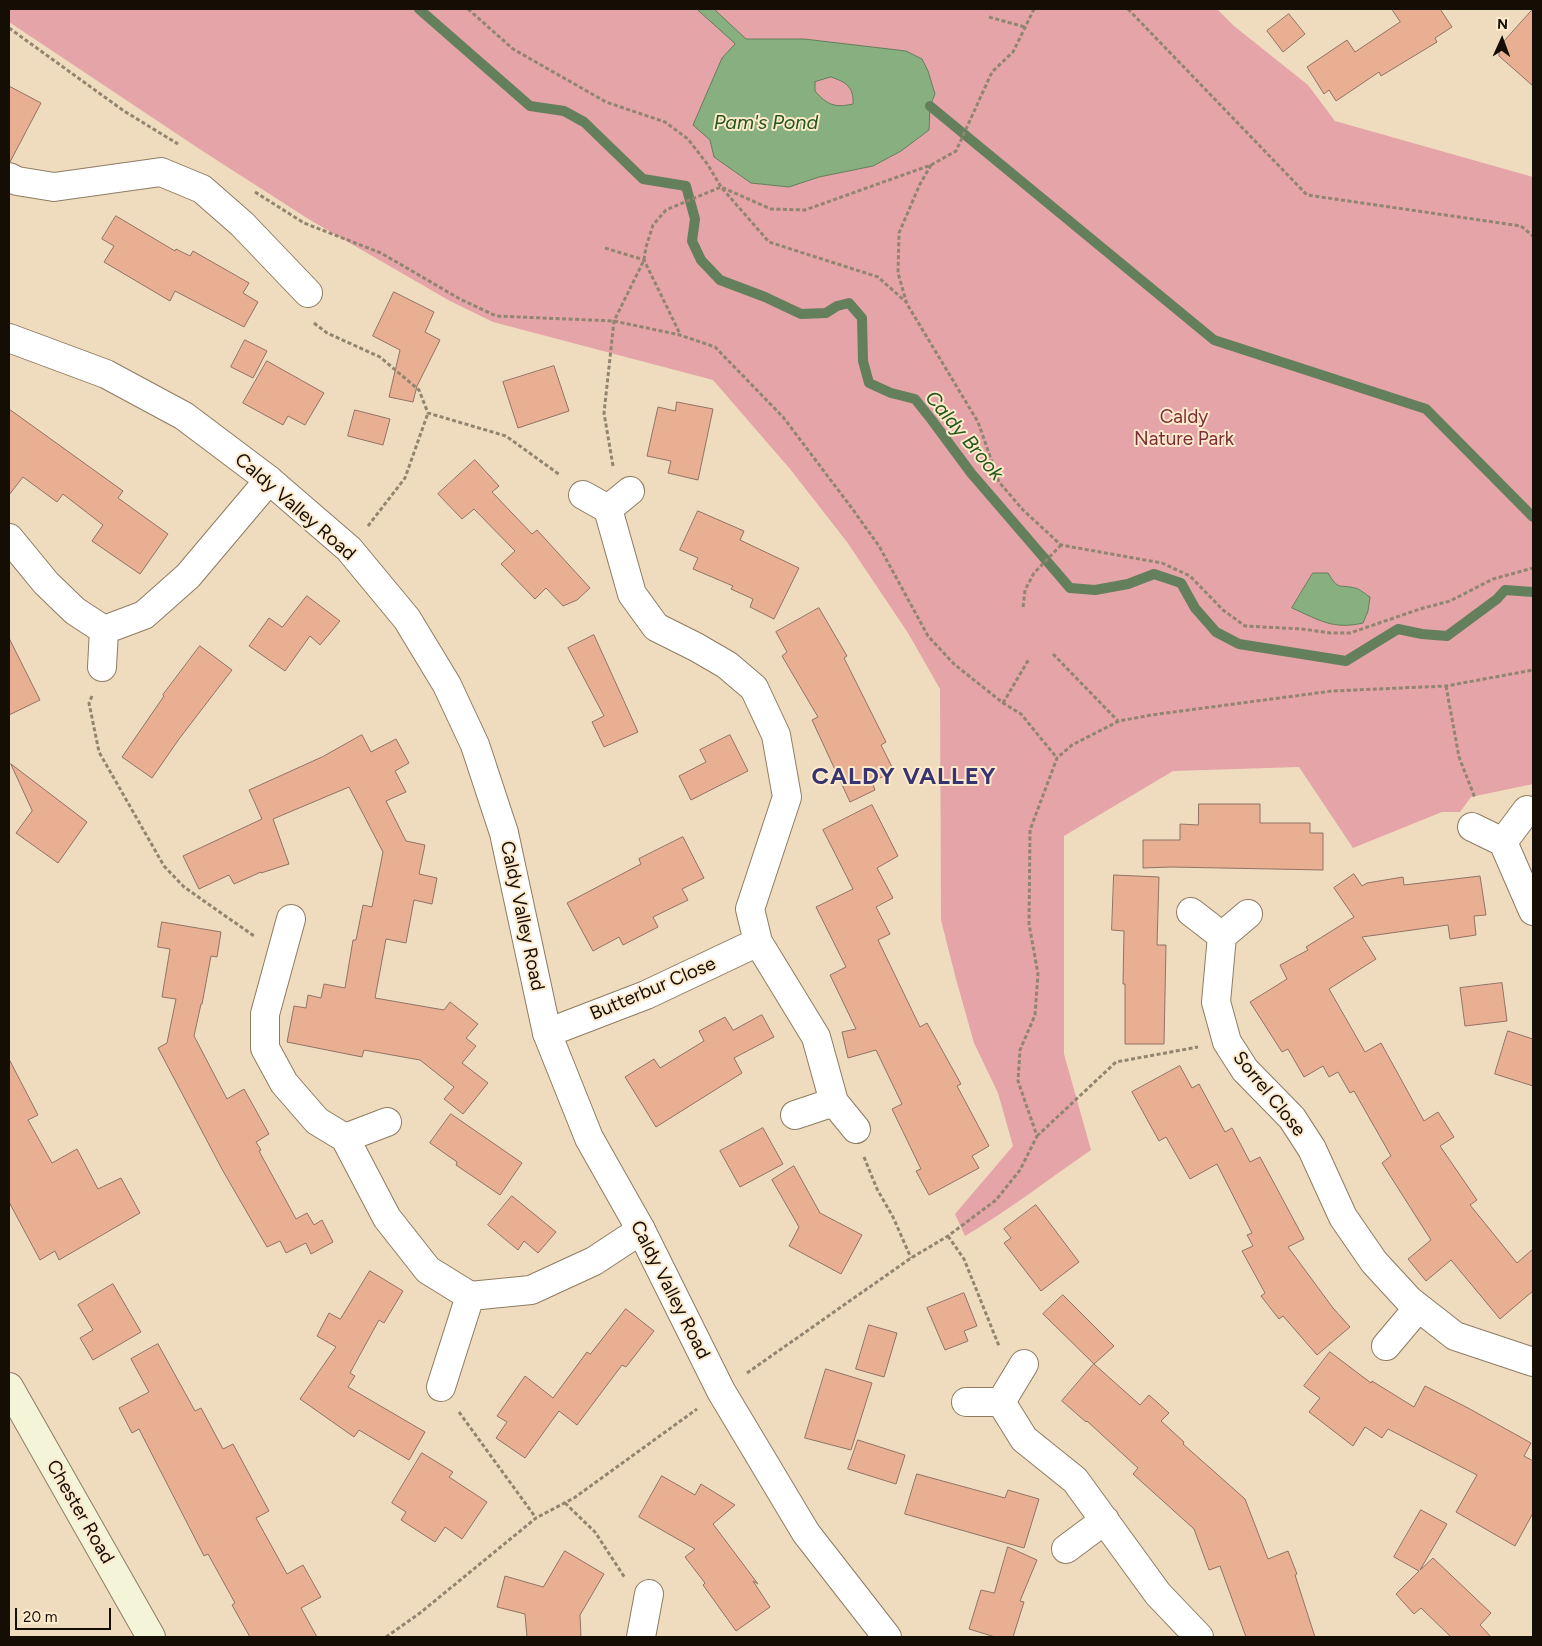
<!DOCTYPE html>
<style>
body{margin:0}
#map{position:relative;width:1542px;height:1646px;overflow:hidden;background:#efdcbf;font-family:Figtree,sans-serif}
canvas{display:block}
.frame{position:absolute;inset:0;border:10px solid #140e05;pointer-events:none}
.north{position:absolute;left:1477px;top:15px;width:50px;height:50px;-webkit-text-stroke:4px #fde9cc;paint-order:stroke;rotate:2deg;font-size:14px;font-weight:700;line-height:20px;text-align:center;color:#140e05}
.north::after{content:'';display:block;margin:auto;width:18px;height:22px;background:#140e05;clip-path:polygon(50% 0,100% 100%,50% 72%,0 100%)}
.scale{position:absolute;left:15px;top:1608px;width:96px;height:22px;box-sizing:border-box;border:2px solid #140e05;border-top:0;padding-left:6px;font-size:15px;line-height:18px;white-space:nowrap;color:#140e05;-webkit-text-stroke:4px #fde9cc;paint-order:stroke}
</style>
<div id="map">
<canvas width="1542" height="1646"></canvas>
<div class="frame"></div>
<div class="north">N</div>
<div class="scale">20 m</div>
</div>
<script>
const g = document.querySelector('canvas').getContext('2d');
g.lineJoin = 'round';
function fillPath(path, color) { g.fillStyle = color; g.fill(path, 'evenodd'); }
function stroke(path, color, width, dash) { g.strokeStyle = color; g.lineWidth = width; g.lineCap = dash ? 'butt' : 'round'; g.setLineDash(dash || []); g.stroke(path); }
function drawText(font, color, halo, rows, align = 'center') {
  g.font = font + ' Figtree,sans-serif'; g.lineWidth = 4; g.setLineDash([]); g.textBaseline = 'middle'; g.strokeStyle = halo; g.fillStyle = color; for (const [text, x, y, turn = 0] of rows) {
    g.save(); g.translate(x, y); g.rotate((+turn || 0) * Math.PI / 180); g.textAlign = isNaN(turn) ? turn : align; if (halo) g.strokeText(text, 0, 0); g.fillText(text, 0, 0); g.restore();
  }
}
const green = new Path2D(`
 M9,9H1217L1234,26L1308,85L1335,121L1533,177V784L1471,797L1460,812H1442L1353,848L1299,767L1173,771L1064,836V1054L1091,1150C1049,1179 1009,1210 965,1236L955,1214L1013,1146L998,1093L974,1043L956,979L941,920L940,689L908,633L847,542L790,469L713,380L493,322L450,301L310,220L201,150L9,22Z`);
const water = new Path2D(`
 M697,9H714L746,39H804L906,51L922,59L928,71L935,94L930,106L929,130L901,151L873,166L819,177L789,187L751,183L714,157L710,140L693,125L722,58L735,44ZM831,77C846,82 854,87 853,104C835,108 827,105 815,91V82Z
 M1313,573H1328C1339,591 1338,584 1355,588C1360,589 1365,594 1370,597L1368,611L1363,623C1333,630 1319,620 1292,608Z`);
const stream = new Path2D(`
 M419,9L530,106L564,111L584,122L643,179L686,186L695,219L692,241L701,260L720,280L765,297L801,314L826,313L837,306L849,303L862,318L863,361L869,383L891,393L915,399L931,419L971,473L1070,588L1095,590L1128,584L1154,574L1181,583L1195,608L1216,632L1239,644L1346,661L1398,629L1422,634L1447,636L1497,599L1505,590L1533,592
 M930,106L1214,340L1426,409L1533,517`);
const building = new Path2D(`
 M1392,9H1440L1452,27L1435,38L1437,42L1381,76L1379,72L1336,101L1329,90L1324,94L1307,67L1347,40L1355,52L1400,22Z
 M1533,9V86L1499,56V47Z
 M1289,14L1305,34L1283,52L1267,31Z
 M9,86L41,103L10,162L9,161Z
 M116,216L175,251L176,249L190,256L193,251L249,283L243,293L258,302L244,327L175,291L170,301L104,262L114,246L102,239Z
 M394,292L434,312L425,332L440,340L417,386L413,402L389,397L400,350L373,336Z
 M245,340L267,351L253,378L231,367Z
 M267,361L324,393L305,425L288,416L283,425L243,403Z
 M554,366L569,411L518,428L503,382Z
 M677,402L713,409L698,480L668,473L671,461L647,456L658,407L675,411Z
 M9,409L123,491L118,498L168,534L140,574L92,541L103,525L63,494L57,502L23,477L9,495Z
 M355,410L390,419L383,445L348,436Z
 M475,460L499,486L492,492L532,534L537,530L590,588L577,600L563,606L546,588L535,599L501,564L515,551L474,509L462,519L438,494Z
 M698,511L744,531L740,540L799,568L774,619L750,607L753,599L731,589L733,586L693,569L698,558L680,550Z
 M307,596L340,621L320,645L310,636L285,671L249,646L269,618L282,627Z
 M819,608L847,656L844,658L886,742L881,745L894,771L872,782L875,790L850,802L812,720L818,717L782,656L787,652L776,632Z
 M594,635L638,732L604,747L592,722L604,716L568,648Z
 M9,638L40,700L9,715Z
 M200,646L232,670L179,739L152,778L122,757L164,696L163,695Z
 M362,735L371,752L396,739L409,763L395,771L406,792L386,801L406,841L425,845L419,874L437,878L432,904L414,900L406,943L386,939L375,998L444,1010L450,1002L478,1024L466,1038L476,1046L462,1063L488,1083L463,1114L444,1099L454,1087L420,1060L364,1050L362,1057L287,1042L294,1006L306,1008L308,995L321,998L324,984L345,988L353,940H356L363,905L372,907L383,852L349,787L273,819L289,864L261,873V872L234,884L229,875L199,889L183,856L262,819L249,790L322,757Z
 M730,735L748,771L691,800L679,776L706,762L700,750Z
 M11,764L87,822L58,863L16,833L32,811Z
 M1199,804H1260V823H1310V833H1323V870L1171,867L1143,868V840H1180V824L1198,825Z
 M872,805L898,856L877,868L893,898L876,907L890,934L878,940L920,1027L927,1023L961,1084L957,1086L989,1146L972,1156L979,1168L929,1195L916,1171L921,1169L892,1109L902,1104L876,1050L848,1058L842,1032L856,1029L830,975L846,967L816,907L853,889L823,830Z
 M683,837L704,878L682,889L688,900L653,917L658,927L623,945L619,937L593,951L567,903L641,864L639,859Z
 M1354,874L1362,886L1367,883L1403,877L1404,885L1480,876L1486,915L1474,916L1476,935L1450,939L1448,925L1362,937L1376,959L1329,989L1365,1052L1381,1043L1424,1121L1438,1112L1454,1137L1440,1146L1477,1200L1470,1205L1517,1263L1533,1249V1291L1500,1319L1451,1260L1426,1281L1408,1259L1431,1240L1382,1163L1391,1156L1354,1091L1350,1093L1338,1072L1329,1077L1323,1066L1304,1077L1288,1049L1282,1052L1250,1002L1287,979L1280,965L1308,950L1306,947L1354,917L1334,888Z
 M1114,875L1159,877L1157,945H1166L1164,1044H1125V984H1123L1124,931L1112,930Z
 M162,922L221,932L217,957L211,956L202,1004H201L194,1036L227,1099L244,1089L269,1134L256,1142L261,1150L259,1151L296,1219L307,1213L314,1225L322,1220L333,1242L311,1254L306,1243L286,1253L280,1241L267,1247L223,1171L158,1048L167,1043L176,999L162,997L170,949L158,947Z
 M1502,983L1507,1021L1465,1026L1460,988Z
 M762,1015L774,1037L734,1058L742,1073L656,1127L625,1077L654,1059L660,1068L704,1041L699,1031L725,1017L733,1030Z
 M1508,1031L1533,1039V1086L1495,1074Z
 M9,1059L38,1115L28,1120L52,1163L77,1149L98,1189L121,1178L140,1213L59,1260L55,1251L40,1260L9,1202Z
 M1180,1066L1192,1088L1199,1084L1225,1132L1232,1128L1250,1162L1260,1157L1304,1239L1288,1247L1333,1308L1350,1327L1317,1355L1283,1316L1279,1319L1261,1296L1265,1293L1242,1251L1253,1246L1247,1235L1252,1233L1217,1164L1190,1179L1166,1137L1159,1141L1132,1092Z
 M451,1114L522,1163L500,1195L456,1165L457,1162L430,1143Z
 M763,1128L783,1164L740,1187L720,1151Z
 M794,1166L820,1213L862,1235L841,1274L789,1246L799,1227L772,1180Z
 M512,1196L556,1232L538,1253L524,1241L518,1250L488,1225Z
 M1036,1205L1079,1262L1041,1291L1004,1243L1011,1238L1004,1229Z
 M370,1271L403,1291L384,1323L379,1320L350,1373L355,1376L348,1387L425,1432L409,1460L359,1430L354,1437L300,1399L336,1347L317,1336L329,1313L340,1319Z
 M113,1284L141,1332L93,1360L80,1338L93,1330L78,1305Z
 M964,1293L977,1326L964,1331L968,1341L945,1350L927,1308Z
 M1063,1295L1114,1346L1094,1364L1043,1314Z
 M626,1309L654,1331L626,1367L622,1365L577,1425L559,1411L525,1458L496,1438L507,1422L497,1416L525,1376L553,1398L587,1352L590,1354Z
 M869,1325L897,1333L884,1377L856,1369Z
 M158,1344L195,1411L201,1408L223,1449L233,1444L269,1511L256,1518L287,1574L303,1565L321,1597L301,1608L317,1637H250L232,1605L235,1603L208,1554L204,1556L139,1429L132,1433L119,1408L149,1392L131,1359Z
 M1330,1352L1371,1383L1372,1381L1414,1407L1425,1386L1468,1408L1531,1443L1524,1456L1533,1461V1513L1515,1546L1456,1512L1477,1475L1388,1429L1382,1438L1365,1427L1353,1446L1309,1412L1320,1398L1304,1386Z
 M1094,1364L1140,1405L1149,1395L1169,1413L1161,1421L1184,1442L1183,1444L1245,1499L1268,1559L1288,1551L1297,1574L1295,1575L1315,1637H1246L1220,1566L1209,1570L1194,1529L1133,1474L1138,1468L1087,1421L1086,1422L1062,1401Z
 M826,1369L872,1383L851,1450L805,1438Z
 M858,1440L905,1455L896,1484L848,1469Z
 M422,1453L453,1472L449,1477L487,1502L462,1539L445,1527L435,1542L401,1520L406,1512L392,1503Z
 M917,1474L1005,1498L1008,1490L1039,1499L1024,1548L905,1514Z
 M662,1476L695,1495L701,1484L735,1505L713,1524L758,1584L753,1581L770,1607L736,1631L703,1585L705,1583L685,1557L695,1549L639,1517Z
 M1421,1510L1447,1524L1420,1570L1433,1558L1491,1613L1480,1625L1491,1637H1451L1421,1608L1414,1614L1396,1594L1419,1571L1394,1557Z
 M1008,1547L1037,1560L1020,1601L1024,1602L1013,1637H995L969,1629L981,1590L994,1593Z
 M565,1551L604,1574L580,1615L581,1637H527L525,1614L497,1607L505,1576L543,1587Z`);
const path = new Path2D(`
 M468,9L513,49L606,102L665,122L688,139L708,165L721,187L769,242L878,277L906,302
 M1128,9L1307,195L1521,226L1533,236
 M989,17L1025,27
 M9,28L124,111L178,144
 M931,165L920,184L899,233L898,273L907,304L978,422L999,482L1023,510L1061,545L1162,563L1190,576L1223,610L1245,626L1302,629L1331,633H1350L1420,609L1450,601L1493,579L1533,568
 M255,192L304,223L381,253L460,299L496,316L614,321L680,335L715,347L783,417L851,507L879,546L928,636L954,664L1003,703L1021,714L1057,758
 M605,248L644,260L680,334
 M314,323L327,333L380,357L419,390L428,413L506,436L560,475
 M613,466L604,413L614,321L644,260L646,247L653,225L666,210L721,187L771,209L805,210L931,165L956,151L992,72L1013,52L1034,9
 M368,526L405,478L428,413
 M1023,607L1025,590L1034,573L1061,545
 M1053,654L1118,721
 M1446,686L1459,757L1475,798
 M92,696L89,703L99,752L164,866L184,887L254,936
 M1003,703L1029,659
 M1037,1136L1116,1062L1198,1047
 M864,1157L877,1189L893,1217L911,1258
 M948,1236L964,1259L999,1346
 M747,1373L911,1258L948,1236L996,1200L1020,1170L1037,1136L1018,1081L1020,1050L1035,1015L1038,974L1029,924L1030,830L1057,758L1072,745L1119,721L1151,715L1332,691L1446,686L1533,670
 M459,1412L536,1518
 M565,1503L595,1532L625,1578
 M386,1637L420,1613L536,1518L574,1498L697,1409`);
const minor = new Path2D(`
 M9,177L17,181L54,187L161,172L202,189L242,224L308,293
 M583,495L608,509
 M9,538L46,583L75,611L104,630L144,615L188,576L269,480
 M102,667L104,630
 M1472,827L1503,842L1533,911
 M1503,842L1527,810
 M1191,912L1222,936
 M1248,914L1222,936L1216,1002L1227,1042L1245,1070L1292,1118L1312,1149L1343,1217L1374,1262L1409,1300L1455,1336L1533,1362
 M291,919L265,1014V1048L284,1083L317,1121L345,1138L387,1218L428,1270L470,1296L531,1290L594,1261L641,1230
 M758,942L816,1037L834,1102L795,1115
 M547,1033L646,995L758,942L750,909L787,797L776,735L754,688L727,665L696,647L656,627L632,594L608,509L630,491
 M834,1102L856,1129
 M345,1138L387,1122
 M1386,1346L1418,1308
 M1024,1364L1001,1402L1024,1439L1075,1480L1158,1594L1199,1637
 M441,1387L470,1296
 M966,1402H1001
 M1066,1549L1105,1520
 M641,1637L649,1594`);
const tertiary = new Path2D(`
 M9,338L106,374L184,416L269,480L349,549L407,619L447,685L475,745L504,833L547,1033L589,1138L641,1230L721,1391L806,1533L887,1637`);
const secondary = new Path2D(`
 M9,1387L151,1637`);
const parkNames = [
 ["Caldy",1184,417],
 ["Nature Park",1184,439]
];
const streetNames = [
 ["Caldy Valley Road",295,507,41],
 ["Caldy Valley Road",522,916,78],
 ["Butterbur Close",653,989,-23],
 ["Sorrel Close",1269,1094,51],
 ["Caldy Valley Road",670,1290,63],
 ["Chester Road",80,1512,60]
];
const waterNames = [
 ["Pam's Pond",766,123],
 ["Caldy Brook",964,436,50]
];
const districtNames = [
 ["CALDY VALLEY",904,777]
];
fillPath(green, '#e5a4a7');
fillPath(water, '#87af80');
stroke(water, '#647f5b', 1);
stroke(stream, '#647f5b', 10);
fillPath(building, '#e9af92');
stroke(building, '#917264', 1);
stroke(minor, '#8e7c62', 30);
stroke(tertiary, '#8e7c62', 30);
stroke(secondary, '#8e7c62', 30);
stroke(path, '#928570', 3, [4, 2.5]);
stroke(minor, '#fff', 28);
stroke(tertiary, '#fff', 28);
stroke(secondary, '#f4f4d9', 28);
drawText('19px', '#7b2c36', '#fde9cc', parkNames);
drawText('19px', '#140e05', '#fde9cc', streetNames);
drawText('italic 20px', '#235718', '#fde9cc', waterNames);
g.letterSpacing = '1px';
drawText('bold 24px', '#363470', '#fde9cc', districtNames);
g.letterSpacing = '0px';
</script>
